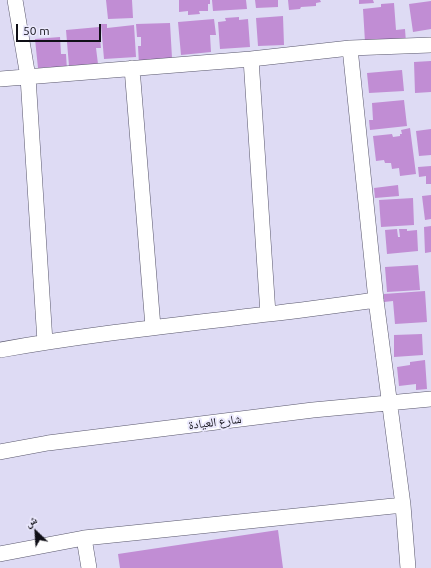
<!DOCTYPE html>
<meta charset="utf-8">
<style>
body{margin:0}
#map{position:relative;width:431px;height:568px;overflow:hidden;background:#dedbf4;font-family:Ubuntu,"Noto Naskh Arabic",sans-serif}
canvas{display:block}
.north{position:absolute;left:16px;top:512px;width:40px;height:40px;-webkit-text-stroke:3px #ebe9fd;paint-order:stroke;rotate:335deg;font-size:11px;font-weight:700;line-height:16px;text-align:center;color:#100f17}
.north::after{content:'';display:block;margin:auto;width:14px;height:18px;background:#100f17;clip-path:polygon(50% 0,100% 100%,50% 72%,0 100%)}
.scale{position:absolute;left:16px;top:24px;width:85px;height:18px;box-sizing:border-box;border:2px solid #100f17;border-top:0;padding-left:5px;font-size:12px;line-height:14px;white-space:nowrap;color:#100f17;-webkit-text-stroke:3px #ebe9fd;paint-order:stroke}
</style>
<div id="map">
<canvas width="431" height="568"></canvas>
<div class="north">ش</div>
<div class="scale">50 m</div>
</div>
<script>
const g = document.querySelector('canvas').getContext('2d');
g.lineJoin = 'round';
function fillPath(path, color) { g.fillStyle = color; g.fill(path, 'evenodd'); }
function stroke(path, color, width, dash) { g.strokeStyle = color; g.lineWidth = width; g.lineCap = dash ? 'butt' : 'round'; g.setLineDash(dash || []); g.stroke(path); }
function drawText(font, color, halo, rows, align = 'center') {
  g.font = font + ' Ubuntu,"Noto Naskh Arabic",sans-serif'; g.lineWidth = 4; g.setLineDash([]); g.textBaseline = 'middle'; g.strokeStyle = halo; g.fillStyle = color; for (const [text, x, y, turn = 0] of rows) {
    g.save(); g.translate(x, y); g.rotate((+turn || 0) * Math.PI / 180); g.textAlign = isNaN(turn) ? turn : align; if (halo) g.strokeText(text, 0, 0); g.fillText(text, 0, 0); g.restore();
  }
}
const building = new Path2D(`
 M106,0H132L133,18L108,19Z
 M179,0H210V4H208V11H199L200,14L188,15V11L179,12Z
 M212,0H246L247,9L213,11Z
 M255,0H278V7L256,8Z
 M288,0H320L321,2L316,3V6L301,7L300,9L289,10Z
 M359,0H373L374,3L359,4Z
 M431,1V29L413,32L409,4Z
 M394,3L396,30L405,29L406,43L397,44V39L365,42L363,9L381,7V4Z
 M283,16L284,45L258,46L256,18Z
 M239,17V20L248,19L250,47L220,49L218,22L226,21L225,18Z
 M214,19L216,35H210L211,52L181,55L178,22Z
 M170,23L172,58L146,60V64L139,65L138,46H141V37H137L136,24Z
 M101,24H107V28L134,25L136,57L104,59Z
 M99,27L101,48H96L98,64L69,66L66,30Z
 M60,37L61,54H66L67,70L53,67L38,68L35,39Z
 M431,61V92L415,93L414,62Z
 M402,70L404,91L369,93L367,73Z
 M404,100L407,126L370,130L369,120H373L372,103Z
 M410,128L416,174L400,176L399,168L392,169L391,163H385L384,160L376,161L373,136L392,134L393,137L400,136V134H402L401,130Z
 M431,129V155L419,156L416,131Z
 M431,166V184H426V176L419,177L418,167Z
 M398,185L399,196L375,198L374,188Z
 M431,195V219L425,220L422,196Z
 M413,198L414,225L381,227L379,200Z
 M431,226V252L425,253L424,227Z
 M397,229L398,237H400L399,229H407V231L417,230L418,251L387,254L385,230Z
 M418,265L420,290L387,292L385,267Z
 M425,291L427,322L395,324L393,301L384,302V294Z
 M422,334L423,355L394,357V335Z
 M425,360L427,389L416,390V384L399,386L397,367L410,365V362Z
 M278,530L283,568H120L118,554Z`);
const minor = new Path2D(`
 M15,0L28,77L45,342
 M350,48L376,300L403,505L408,568
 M251,59L268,314
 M132,68L153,327
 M0,79L251,59L350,48L431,45
 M0,350C89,334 178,325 268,314C304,310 340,305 376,300
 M0,452L48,443L313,410L431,399
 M84,538L89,568
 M0,554L84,538L403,505`);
const streetNames = [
 ["شارع العيادة",215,422,-7]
];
fillPath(building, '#c18dd4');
stroke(minor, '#59576c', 16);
stroke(minor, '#fff', 15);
drawText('12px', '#100f17', '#ebe9fd', streetNames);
</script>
